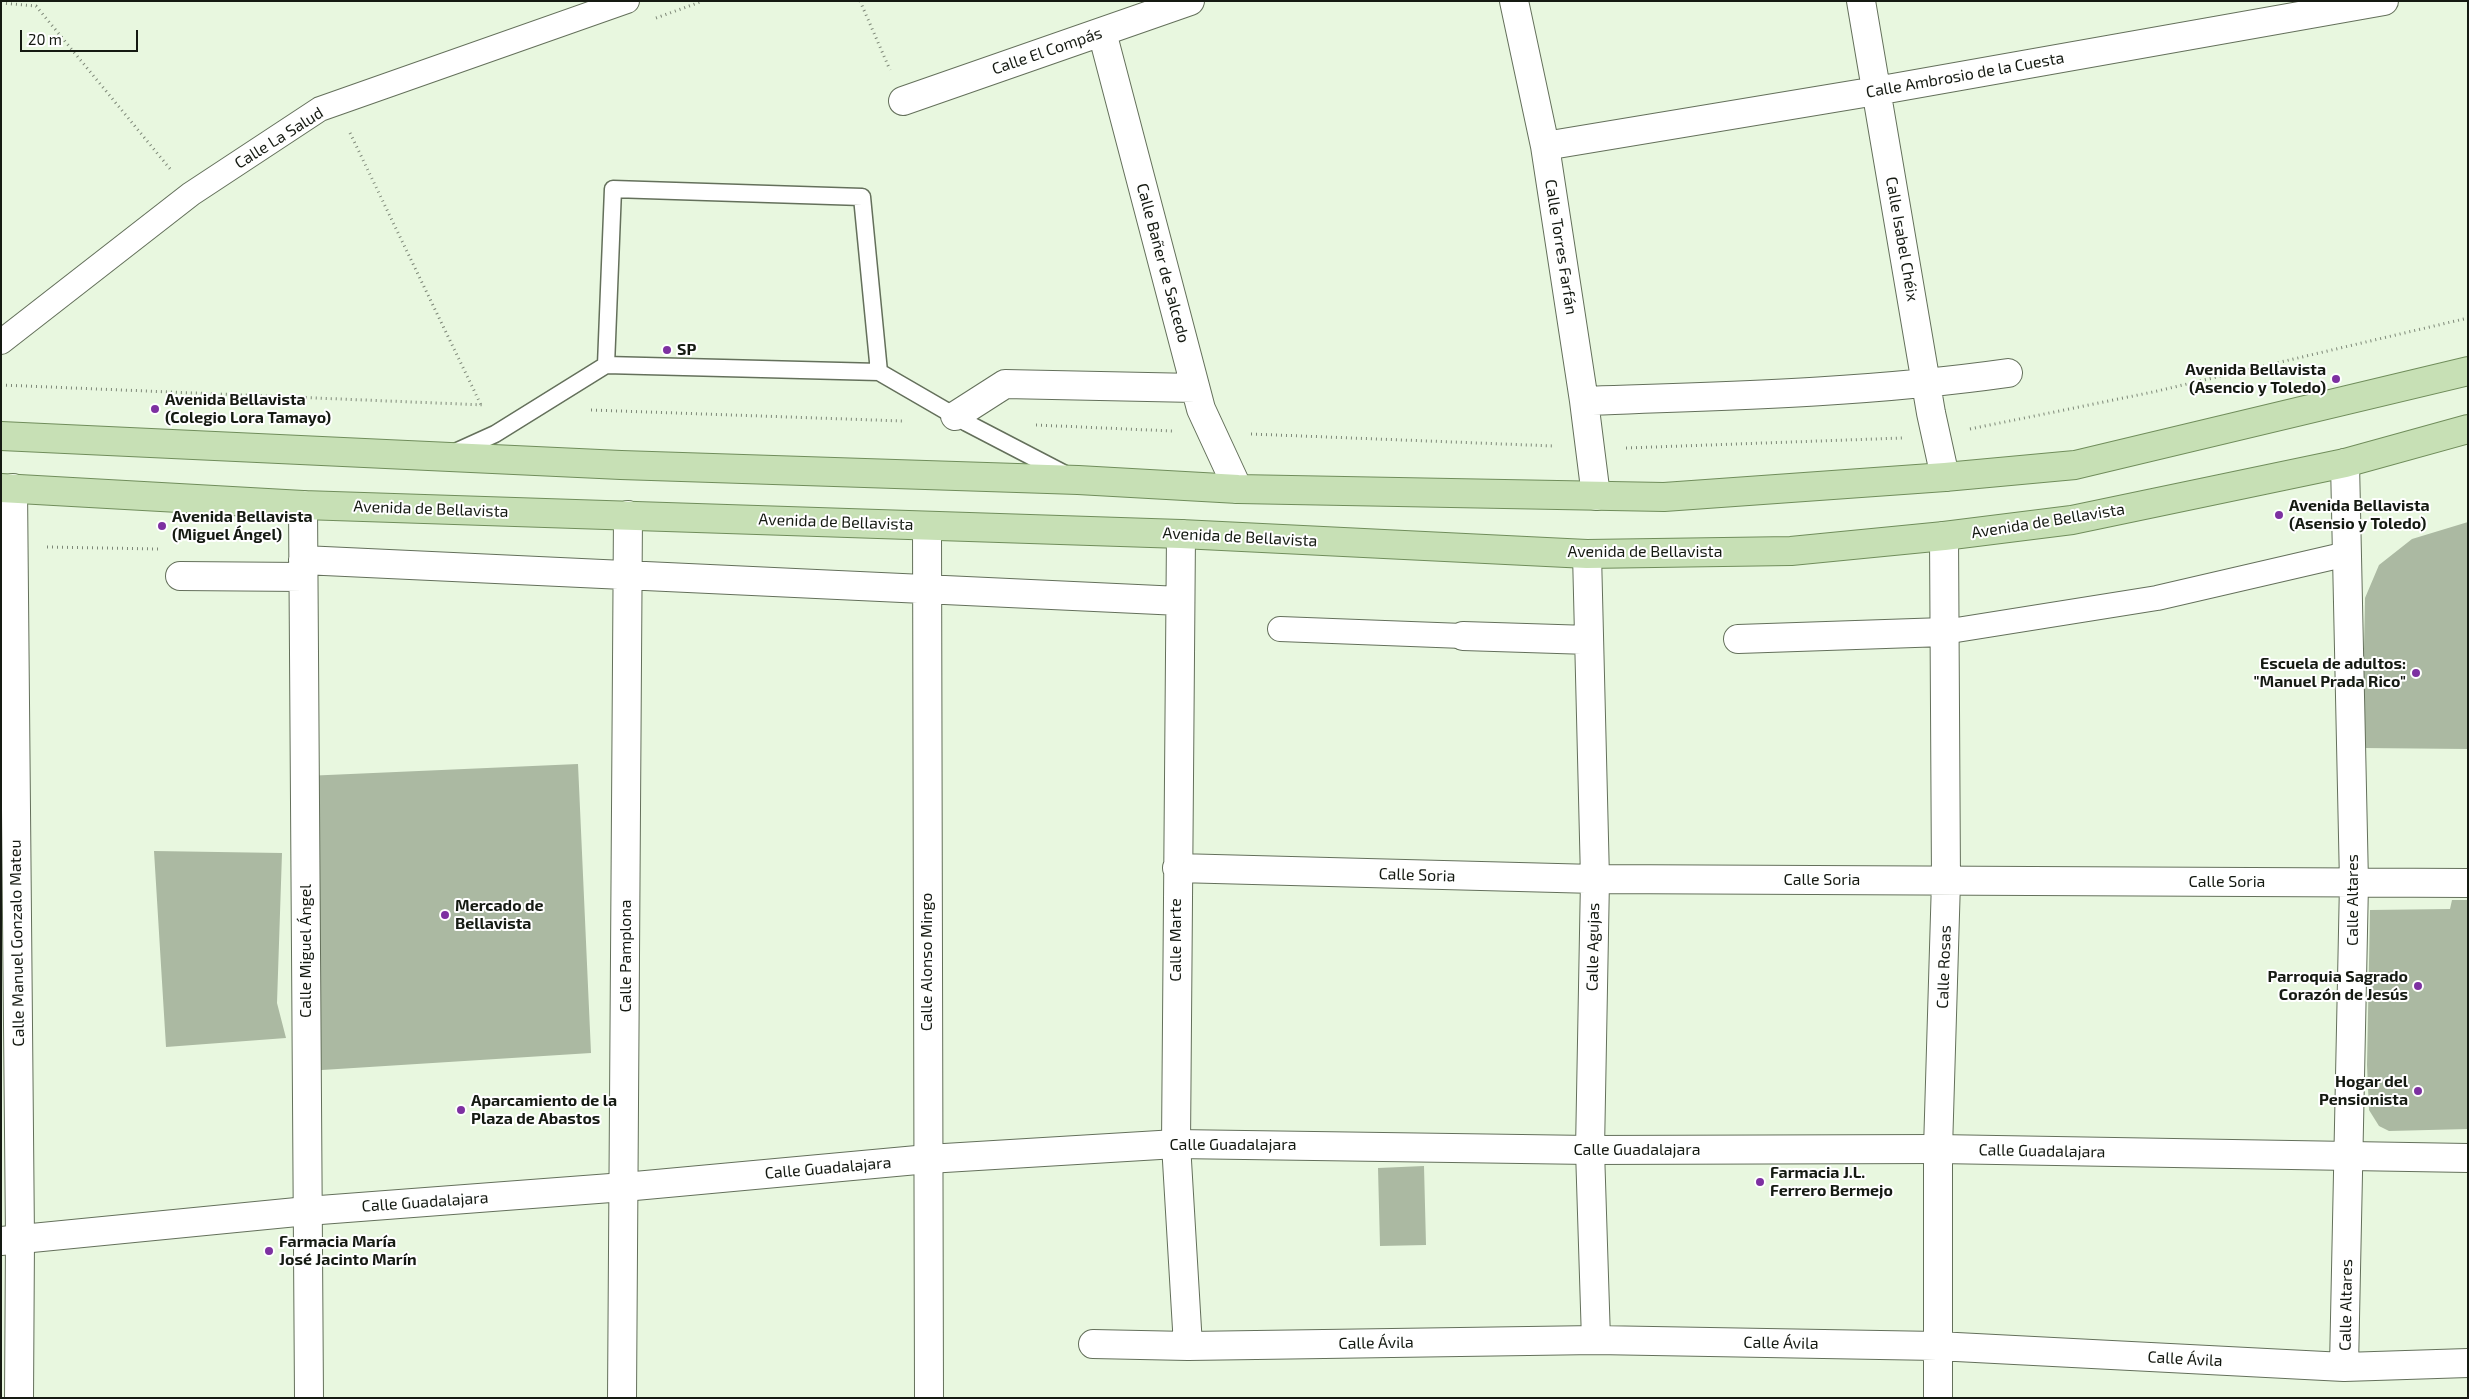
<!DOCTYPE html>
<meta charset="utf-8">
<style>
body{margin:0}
#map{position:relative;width:2469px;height:1399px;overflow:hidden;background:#e8f7df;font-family:"Exo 2",sans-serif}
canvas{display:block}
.frame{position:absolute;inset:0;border:2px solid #151a12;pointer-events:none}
.scale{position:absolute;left:20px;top:30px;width:118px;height:22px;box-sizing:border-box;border:2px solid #151a12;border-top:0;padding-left:6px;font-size:15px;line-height:18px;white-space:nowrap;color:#151a12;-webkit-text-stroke:4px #fff;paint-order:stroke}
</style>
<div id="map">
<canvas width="2469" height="1399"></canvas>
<div class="frame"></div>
<div class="scale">20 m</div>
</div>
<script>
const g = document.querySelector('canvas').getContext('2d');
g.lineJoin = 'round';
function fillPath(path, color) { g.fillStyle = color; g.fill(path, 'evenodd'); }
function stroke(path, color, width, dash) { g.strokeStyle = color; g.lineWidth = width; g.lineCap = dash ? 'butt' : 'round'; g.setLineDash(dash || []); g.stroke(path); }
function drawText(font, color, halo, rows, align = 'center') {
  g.font = font + ' "Exo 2",sans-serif'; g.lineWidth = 4; g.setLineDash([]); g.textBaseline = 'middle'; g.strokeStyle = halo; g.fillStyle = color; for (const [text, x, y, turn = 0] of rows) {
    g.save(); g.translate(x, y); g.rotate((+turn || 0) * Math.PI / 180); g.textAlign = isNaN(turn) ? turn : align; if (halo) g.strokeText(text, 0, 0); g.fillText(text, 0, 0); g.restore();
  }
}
const building = new Path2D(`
 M2468,522V749L2362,748L2365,598L2379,565L2412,539Z
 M578,764L591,1053L306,1071L305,776Z
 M154,851L282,853L277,1003L286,1038L166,1047Z
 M2452,900H2468V1129L2389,1131L2379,1126L2369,1110L2367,1065L2370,910L2450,909Z
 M1424,1166L1426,1245L1380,1246L1378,1168Z`);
const path = new Path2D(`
 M860,1L890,70
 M1,3L36,6L171,170
 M656,18L703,1
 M350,133L481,405
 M1,385L485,405
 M591,410L902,421
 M1036,425L1172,431
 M1970,429L2153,392L2468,318
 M1251,434L1554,446
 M1626,448L1902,438
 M47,547L158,549`);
const service = new Path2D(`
 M606,365L613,189L862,197L879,372L967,423L1067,475
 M453,453L495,434L606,365L879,372`);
const pedestrian = new Path2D(`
 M1,342L191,194L320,109L627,1
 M1280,629L1463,636
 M1944,632L2157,598L2347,554`);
const minor = new Path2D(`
 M1514,1L1545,146L1584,401L1596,496
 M1861,1L1931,413L1945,477
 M1102,32L1201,409L1238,489
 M903,101L1190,1
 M1545,146L1876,91L2384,1
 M1584,401C1726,396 1867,393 2008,373
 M955,416L1005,384L1195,388
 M13,488L20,1239L19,1398
 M303,505L309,1398
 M927,526L929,1398
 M1181,534L1176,1144L1188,1346
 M1587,554L1595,879L1590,1150L1596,1340
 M303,560L1180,601
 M180,576L303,577
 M1463,636L1589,640
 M1738,639L1944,632
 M1177,868L1595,879L2468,883
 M1093,1344L1188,1346L1596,1340L1937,1346L2344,1367L2468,1363
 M2344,1367L2354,883L2345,463
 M622,1398L628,515
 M1938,1398V1149L1946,881L1944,536`);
const tertiary = new Path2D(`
 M1,1241L307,1211L624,1187L928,1159L1176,1144L1590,1150L1938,1149L2468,1158`);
const primary = new Path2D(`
 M1,436L621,465L1078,480L1238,489L1664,497L1945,477L2075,465L2468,371
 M1,488L303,505L1181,534L1587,554L1791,551L1944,536L2072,520L2345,463L2468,429`);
const markers = [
 [667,350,5,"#7d30a1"],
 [2336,379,5,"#7d30a1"],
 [155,409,5,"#7d30a1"],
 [2279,515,5,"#7d30a1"],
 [162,526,5,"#7d30a1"],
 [2416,673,5,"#7d30a1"],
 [445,915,5,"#7d30a1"],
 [2418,986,5,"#7d30a1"],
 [2418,1091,5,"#7d30a1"],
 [461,1110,5,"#7d30a1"],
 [1760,1182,5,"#7d30a1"],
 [269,1251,5,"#7d30a1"]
];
const streetNames = [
 ["Calle El Compás",1047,51,-19],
 ["Calle Ambrosio de la Cuesta",1965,75,-10],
 ["Calle La Salud",279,138,-32],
 ["Calle Isabel Chéix",1902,239,80],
 ["Calle Torres Farfán",1561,247,81],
 ["Calle Bañer de Salcedo",1163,263,75],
 ["Avenida de Bellavista",431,509,2],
 ["Avenida de Bellavista",2048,521,-9],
 ["Avenida de Bellavista",836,522,2],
 ["Avenida de Bellavista",1240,537,3],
 ["Avenida de Bellavista",1645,552],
 ["Calle Soria",1417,875,2],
 ["Calle Soria",1822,880],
 ["Calle Soria",2227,882],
 ["Calle Altares",2353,900,-90],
 ["Calle Marte",1176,940,-90],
 ["Calle Manuel Gonzalo Mateu",17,943,-91],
 ["Calle Agujas",1593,947,-89],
 ["Calle Miguel Ángel",306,951,-90],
 ["Calle Pamplona",626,956,-90],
 ["Calle Alonso Mingo",927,962,-90],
 ["Calle Rosas",1944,967,-88],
 ["Calle Guadalajara",1233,1145],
 ["Calle Guadalajara",1637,1150],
 ["Calle Guadalajara",2042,1151,1],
 ["Calle Guadalajara",828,1168,-5],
 ["Calle Guadalajara",425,1202,-4],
 ["Calle Altares",2346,1305,-89],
 ["Calle Ávila",1376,1343,-1],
 ["Calle Ávila",1781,1343,1],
 ["Calle Ávila",2185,1359,3]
];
const poiNames = [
 ["SP",677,350],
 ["Avenida Bellavista",2326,370,"right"],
 ["(Asencio y Toledo)",2326,388,"right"],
 ["Avenida Bellavista",165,400],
 ["(Colegio Lora Tamayo)",165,418],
 ["Avenida Bellavista",2289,506],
 ["(Asensio y Toledo)",2289,524],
 ["Avenida Bellavista",172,517],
 ["(Miguel Ángel)",172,535],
 ["Escuela de adultos:",2406,664,"right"],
 ["\"Manuel Prada Rico\"",2406,682,"right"],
 ["Mercado de",455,906],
 ["Bellavista",455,924],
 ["Parroquia Sagrado",2408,977,"right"],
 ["Corazón de Jesús",2408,995,"right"],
 ["Hogar del",2408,1082,"right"],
 ["Pensionista",2408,1100,"right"],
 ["Aparcamiento de la",471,1101],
 ["Plaza de Abastos",471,1119],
 ["Farmacia J.L.",1770,1173],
 ["Ferrero Bermejo",1770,1191],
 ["Farmacia María",279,1242],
 ["José Jacinto Marín",279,1260]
];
fillPath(building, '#abb9a2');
stroke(service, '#64705b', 19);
stroke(pedestrian, '#64705b', 26);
stroke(minor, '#64705b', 30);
stroke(tertiary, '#64705b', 30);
stroke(primary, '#708d5b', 30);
stroke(path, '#7d8777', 3, [1, 4]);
stroke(service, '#fff', 16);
stroke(pedestrian, '#fff', 24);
stroke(minor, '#fff', 28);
stroke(tertiary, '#fff', 28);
stroke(primary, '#c7e0b5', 28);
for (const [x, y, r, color] of markers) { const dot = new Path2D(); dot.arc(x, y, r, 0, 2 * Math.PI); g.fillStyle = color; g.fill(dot); stroke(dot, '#fff', 2); }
drawText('16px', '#151a12', '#fff', streetNames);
drawText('bold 16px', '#151a12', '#fff', poiNames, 'left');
</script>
